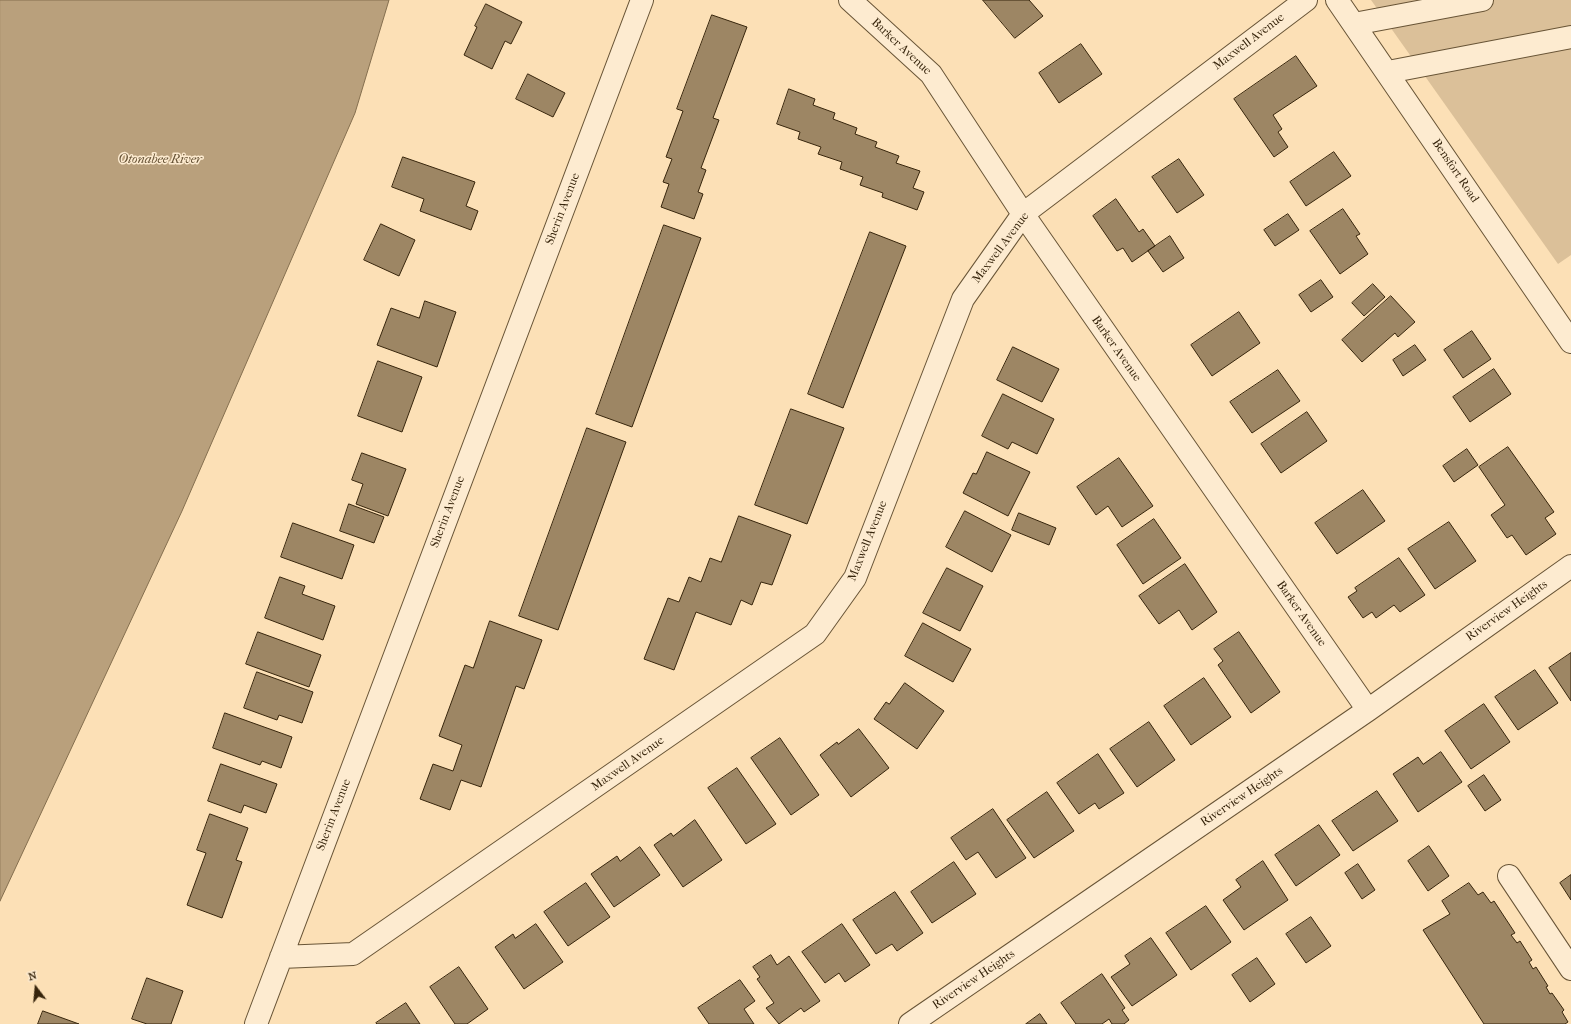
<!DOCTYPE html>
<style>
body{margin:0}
#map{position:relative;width:1571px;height:1024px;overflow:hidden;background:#fce0b6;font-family:"IM FELL French Canon",serif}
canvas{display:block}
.north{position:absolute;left:16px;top:968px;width:40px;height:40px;-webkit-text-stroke:3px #fdebd0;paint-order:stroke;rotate:344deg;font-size:11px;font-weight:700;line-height:16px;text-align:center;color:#37250c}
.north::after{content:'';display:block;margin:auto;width:14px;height:18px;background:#37250c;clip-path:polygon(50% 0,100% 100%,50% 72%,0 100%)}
</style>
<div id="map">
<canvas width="1571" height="1024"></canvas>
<div class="north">N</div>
</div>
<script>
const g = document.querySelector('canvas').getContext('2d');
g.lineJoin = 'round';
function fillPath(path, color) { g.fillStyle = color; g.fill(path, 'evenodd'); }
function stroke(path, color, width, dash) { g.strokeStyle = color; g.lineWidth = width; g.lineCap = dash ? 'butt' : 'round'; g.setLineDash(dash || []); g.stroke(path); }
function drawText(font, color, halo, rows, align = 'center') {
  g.font = font + ' "IM FELL French Canon",serif'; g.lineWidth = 3; g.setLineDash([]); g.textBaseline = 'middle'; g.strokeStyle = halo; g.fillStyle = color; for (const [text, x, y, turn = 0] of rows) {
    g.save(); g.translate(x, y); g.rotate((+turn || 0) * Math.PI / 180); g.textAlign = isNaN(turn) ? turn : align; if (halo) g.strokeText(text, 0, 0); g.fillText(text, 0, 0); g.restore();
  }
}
const green = new Path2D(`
 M1371,0H1571V255L1558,264Z`);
const water = new Path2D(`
 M0,0H389L355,113L182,511L0,901Z`);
const building = new Path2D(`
 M983,0H1029L1043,16L1015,38Z
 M486,4L522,22L511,44L505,41L492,69L464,55L477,27L475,26Z
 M712,15L747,27L713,118L719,120L701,168L706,170L698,192L703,194L694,219L661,207L669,184L663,182L672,159L666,157L683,111L677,109Z
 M1081,44L1102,74L1059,103L1039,73Z
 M1296,56L1317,86L1273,115L1282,129L1278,132L1288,147L1274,157L1234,99Z
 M528,74L565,93L553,117L516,99Z
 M789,89L815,99L813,105L835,113L833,119L857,128L855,134L877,142L875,147L899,156L896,163L920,171L913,188L924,192L917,210L882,197L883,193L860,185L863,177L840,169L842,162L818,154L821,147L798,139L800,132L777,124Z
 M1334,152L1351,176L1306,206L1290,182Z
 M403,157L475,182L466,206L478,211L471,230L420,211L424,199L392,187Z
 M1179,159L1204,195L1177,213L1152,177Z
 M1116,199L1139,232L1143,229L1155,246L1132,262L1123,248L1117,251L1093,216Z
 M1343,209L1360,234L1356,236L1368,254L1340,274L1310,231Z
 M1288,214L1299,230L1275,246L1264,230Z
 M381,224L415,240L399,276L364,260Z
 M664,225L701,238L632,427L596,414Z
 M870,232L906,246L843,408L808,394Z
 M1170,236L1184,258L1163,272L1148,251Z
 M1321,280L1333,297L1311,312L1299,295Z
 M1373,284L1385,297L1364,316L1352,303Z
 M1391,296L1415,322L1398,337L1395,333L1362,362L1342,340Z
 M425,301L456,312L437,367L377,345L391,308L419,318Z
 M1239,312L1260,343L1212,376L1191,345Z
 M1472,331L1491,359L1463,378L1444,350Z
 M1415,345L1426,360L1403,376L1393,360Z
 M1013,347L1059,369L1042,402L997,380Z
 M378,361L422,377L402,432L358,416Z
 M1494,369L1511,394L1470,422L1453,397Z
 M1278,370L1300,401L1252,433L1230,402Z
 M1003,394L1054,419L1037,454L1012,442L1008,449L982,436Z
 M791,409L844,428L807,524L755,505Z
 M1307,412L1327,441L1281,473L1261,444Z
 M587,428L626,442L558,630L519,616Z
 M1508,447L1554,512L1545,518L1556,534L1526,555L1512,535L1507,538L1491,515L1505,505L1479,467Z
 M1467,449L1478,465L1454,482L1443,466Z
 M987,452L1030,472L1008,516L963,493L973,473L976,474Z
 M362,453L406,469L388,516L356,504L363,484L352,480Z
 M1119,458L1153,506L1122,527L1108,506L1096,515L1077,487Z
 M1363,490L1385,521L1337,554L1315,523Z
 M349,504L384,517L374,543L340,531Z
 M965,511L1011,535L992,572L946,547Z
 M1019,513L1056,528L1049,545L1012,530Z
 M739,516L791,535L772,585L761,582L752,605L741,600L731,625L696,612L674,670L644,659L668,598L679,602L689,577L701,582L710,558L721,562Z
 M1154,519L1181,558L1143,584L1117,545Z
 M1449,522L1476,561L1435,589L1408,549Z
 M293,523L354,545L342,579L281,557Z
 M1399,558L1425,595L1400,612L1394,605L1376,618L1372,612L1363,618L1348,597L1357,591L1355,588Z
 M1185,564L1217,612L1192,630L1179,610L1159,624L1139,596Z
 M947,568L983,586L960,631L923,613Z
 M280,577L305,586L302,594L335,606L323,640L265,618Z
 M490,621L542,640L524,689L516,686L481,787L461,780L450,810L420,799L433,764L453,771L462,745L439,736L465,665L473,668Z
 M923,623L971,649L953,682L905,656Z
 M258,632L321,655L309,687L246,664Z
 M1239,632L1280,692L1251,713L1218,665L1223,661L1214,649Z
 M1571,653V701L1549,668Z
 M1535,670L1558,703L1518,730L1495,697Z
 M257,672L313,692L302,723L279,715L277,720L244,708Z
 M1204,678L1231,717L1191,745L1164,706Z
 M905,683L944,711L917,749L874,719L886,702L889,704Z
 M1484,704L1510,742L1471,769L1445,731Z
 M225,713L292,737L281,768L262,761L260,765L213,748Z
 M1149,722L1175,760L1137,787L1110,749Z
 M859,729L889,768L851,797L820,755L837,742L838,744Z
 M780,738L819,795L791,815L751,758Z
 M1441,752L1462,782L1418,812L1393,774L1418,757L1423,764Z
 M1098,754L1124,793L1099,809L1095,803L1079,814L1057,783Z
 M221,764L277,784L266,813L244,805L241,813L208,801Z
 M737,768L776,824L746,844L708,788Z
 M1484,775L1501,800L1485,811L1468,786Z
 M1377,791L1398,821L1353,851L1332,821Z
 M1047,792L1074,831L1034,858L1007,820Z
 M993,809L1026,858L996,878L978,852L966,860L951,838Z
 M210,814L248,828L236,860L242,862L222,918L187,905L206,853L197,850Z
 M695,820L722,860L683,887L654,845L671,833L673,836Z
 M1319,825L1340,855L1296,886L1275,855Z
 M1429,846L1449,876L1428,891L1408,861Z
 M640,847L660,875L614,907L591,874L617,856L620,861Z
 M1263,861L1288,900L1244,930L1223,900L1241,887L1236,880Z
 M954,862L976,894L932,923L911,892Z
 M1358,864L1375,890L1362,899L1345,873Z
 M1571,875V900L1560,883Z
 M586,883L610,917L568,946L544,912Z
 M1469,883L1478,895L1483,892L1491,903L1494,901L1515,933L1511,935L1517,943L1520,941L1532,960L1529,962L1533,969L1536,967L1548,986L1546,987L1550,994L1552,993L1564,1010L1562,1012L1568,1022L1565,1024H1484L1423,930L1450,914L1442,901Z
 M895,892L923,933L897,951L892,944L876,954L853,920Z
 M1206,906L1231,942L1191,970L1166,933Z
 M1311,917L1331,946L1306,963L1286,934Z
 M536,924L563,962L524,989L495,947L513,934L515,938Z
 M842,924L870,965L845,982L839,973L825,983L802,952Z
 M1151,938L1177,975L1132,1006L1111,977L1130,964L1125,956Z
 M771,955L777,965L789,956L820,1001L804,1012L801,1008L779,1024L766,1008L774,1003L757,979L760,977L753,967Z
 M1257,958L1275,984L1250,1002L1232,975Z
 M459,967L488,1009L467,1024H455L430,987Z
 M1102,974L1125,1008L1122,1010L1129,1020L1124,1024H1112L1109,1019L1102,1024H1076L1061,1003Z
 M147,978L183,991L171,1024H147L132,1019Z
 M740,980L755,1001L744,1009L754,1024H709L698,1008Z
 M406,1003L420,1024H377L376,1023Z
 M43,1011L79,1024H38Z
 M1040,1014L1047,1024H1026Z`);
const minor = new Path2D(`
 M850,0L931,74L1023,214L1368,710
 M1337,0L1571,342
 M1354,24L1482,0
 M1388,72L1571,37
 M1509,876L1571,969
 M281,957L353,954L815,634L855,578L963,299L1023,214L1306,0
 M256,1024L642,0
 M910,1024L1368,710L1571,566`);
const streetNames = [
 ["Maxwell Avenue",1249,42,-37],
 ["Barker Avenue",901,47,43],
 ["Bensfort Road",1455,171,56],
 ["Sherin Avenue",563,209,-69],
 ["Maxwell Avenue",1001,248,-53],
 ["Barker Avenue",1116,349,55],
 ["Sherin Avenue",448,512,-69],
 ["Maxwell Avenue",868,541,-68],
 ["Riverview Heights",1507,611,-35],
 ["Barker Avenue",1301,614,55],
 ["Maxwell Avenue",628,764,-35],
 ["Riverview Heights",1242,797,-34],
 ["Sherin Avenue",334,815,-69],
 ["Riverview Heights",974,980,-34]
];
const waterNames = [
 ["Otonabee River",160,160]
];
fillPath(green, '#dbc099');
fillPath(water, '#b9a07c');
stroke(water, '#856f4f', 1);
fillPath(building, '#9d8664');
stroke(building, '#37250c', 1);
stroke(minor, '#685436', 24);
stroke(minor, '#fdebd0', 22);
drawText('12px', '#37250c', '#fdebd0', streetNames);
drawText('italic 13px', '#645033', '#fdebd0', waterNames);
</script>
